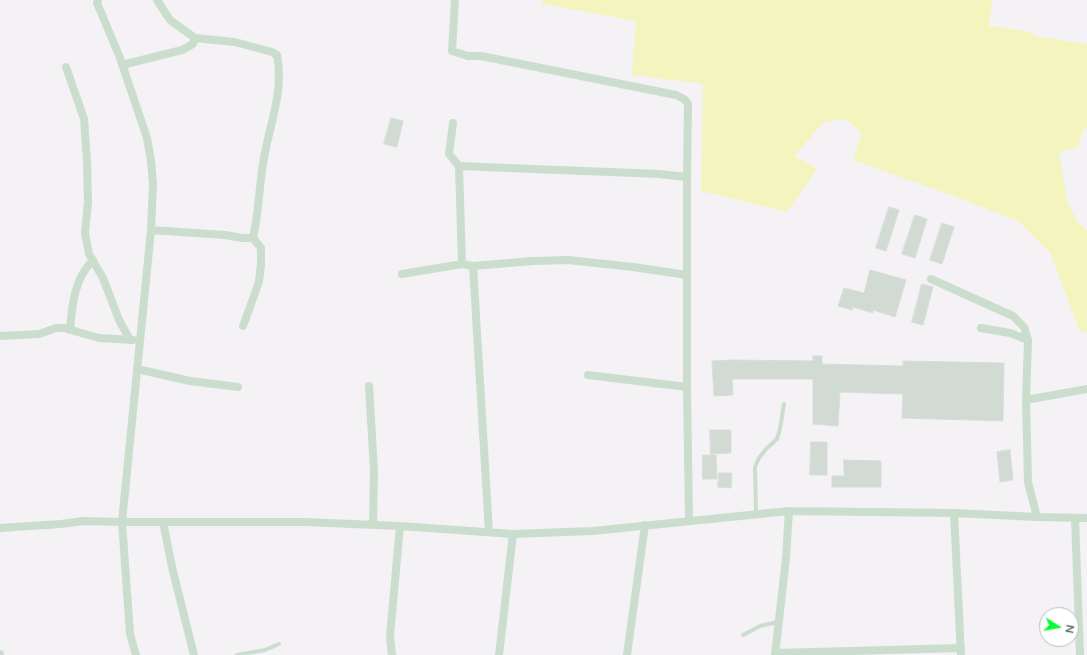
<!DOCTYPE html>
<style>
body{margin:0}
#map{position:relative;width:1087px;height:655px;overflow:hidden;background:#f4f2f5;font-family:Mulish,sans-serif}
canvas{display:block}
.north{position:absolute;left:1039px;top:607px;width:40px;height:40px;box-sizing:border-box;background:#fff;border:1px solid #b5c0b7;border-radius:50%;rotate:101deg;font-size:11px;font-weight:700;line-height:16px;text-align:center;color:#47624a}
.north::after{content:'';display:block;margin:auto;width:14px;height:18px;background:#06fb34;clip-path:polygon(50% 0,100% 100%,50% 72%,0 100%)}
</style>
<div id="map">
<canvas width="1087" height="655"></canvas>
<div class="north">N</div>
</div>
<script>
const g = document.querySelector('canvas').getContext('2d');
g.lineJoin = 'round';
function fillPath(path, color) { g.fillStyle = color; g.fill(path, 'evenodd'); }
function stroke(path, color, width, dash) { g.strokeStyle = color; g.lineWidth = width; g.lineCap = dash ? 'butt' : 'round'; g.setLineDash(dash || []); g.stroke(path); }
const green = new Path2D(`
 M543,0H992L989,26L1033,32V36L1087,44V129L1084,128L1078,147L1059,152L1067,201L1077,221L1087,230V332L1080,331L1050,253L1018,221L948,194L853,160L862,132L845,119L824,122L794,156L817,169L787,212L701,191L703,84L632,75L636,21L542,4Z`);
const building = new Path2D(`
 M391,118L403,121L397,147L384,144Z
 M889,207L899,210L886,251L876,248Z
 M915,215L927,219L915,258L902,254Z
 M942,223L954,227L942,264L930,260Z
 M870,270L906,280L895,317L873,310V313L853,307L852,310L838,306L844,288L864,293Z
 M922,284L933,287L923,325L912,322Z
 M813,356H822V364L903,366V361L1004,363L1003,421L902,418L903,394L840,392L838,426L813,424V379H732L733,395L714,396L712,361L731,360L813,361Z
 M710,430H731V453L711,454Z
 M811,442H827V475H810Z
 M1010,450L1013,480L1000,482L997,452Z
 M703,455H716L717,479H703Z
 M844,460L881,461V487H832V476H844Z
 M719,473H732L731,488L718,487Z`);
const lane = new Path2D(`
 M756,514L755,467L759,458L767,448L777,439L780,429L784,404
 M743,635L760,626L778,622
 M237,655L265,650L279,644`);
const street = new Path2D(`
 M98,0L97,3L100,10L120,58L147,138L151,161L153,184L151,230L122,522L130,634L136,655
 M157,0L170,20L195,38L235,42L272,52L277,55C284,92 270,123 264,158C259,185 259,212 253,238L261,248V264L259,282L243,326
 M455,0L452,51L468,56H481L676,95L684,99L688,104L687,177
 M122,65L182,50L193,44L195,38
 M66,67L84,119L87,161L88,202L85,233L89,254L103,278L119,320L130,340
 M453,123L449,154L459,166L659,174L687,177V387L689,520
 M459,166L462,264
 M151,230L225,235L242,238H253
 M473,266L489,532
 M402,274L462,264L473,266L533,261L568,260L633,267L687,275
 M931,279L1013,316L1024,327L1028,340
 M981,328L1010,333L1028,340L1026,400L1028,482L1037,517
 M70,330C72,305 74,279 93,260
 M0,336L39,334L56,328H64L99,338L133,340
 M137,369L190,381L238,387
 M588,375L687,387
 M369,386L374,471L373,525
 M1026,400L1087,389
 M954,513L961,655
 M1075,518L1080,655
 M163,522L172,567L194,655
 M0,528L61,524L83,521L122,522H304L400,526L513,534L593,531L789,511L954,513L1037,517L1087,518
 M775,653L961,648
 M0,654V655
 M392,655L390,636L400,526
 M499,655L513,534
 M627,655L645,525
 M775,655L786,558L789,511`);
fillPath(green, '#f4f5be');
fillPath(building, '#d1dad3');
stroke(building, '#d6ded9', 1);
stroke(lane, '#cbddcc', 4);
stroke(street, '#cbddcc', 8);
</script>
